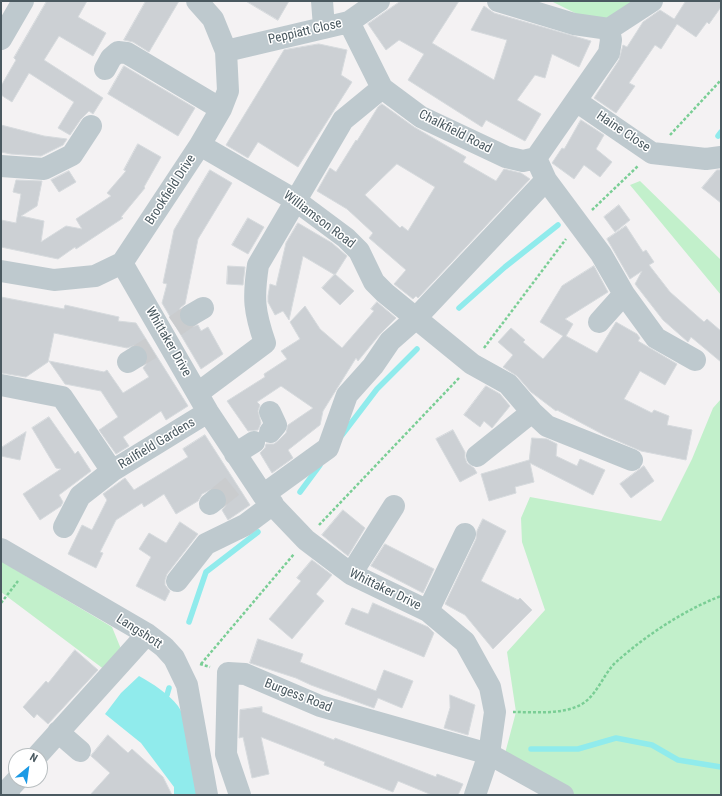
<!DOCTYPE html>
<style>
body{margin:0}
#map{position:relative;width:722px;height:796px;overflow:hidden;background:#f4f2f3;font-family:"Roboto Condensed",sans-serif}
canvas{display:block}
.frame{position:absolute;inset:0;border:2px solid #4a5960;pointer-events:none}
.north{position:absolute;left:8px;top:748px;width:40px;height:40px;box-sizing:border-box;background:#fff;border:1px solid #b7bdbf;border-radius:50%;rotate:29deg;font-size:11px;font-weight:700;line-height:16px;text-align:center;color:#4a5960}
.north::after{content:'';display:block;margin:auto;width:14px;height:18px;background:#1c9ae5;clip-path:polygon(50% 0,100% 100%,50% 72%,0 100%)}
</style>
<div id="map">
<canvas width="722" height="796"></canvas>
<div class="frame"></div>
<div class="north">N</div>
</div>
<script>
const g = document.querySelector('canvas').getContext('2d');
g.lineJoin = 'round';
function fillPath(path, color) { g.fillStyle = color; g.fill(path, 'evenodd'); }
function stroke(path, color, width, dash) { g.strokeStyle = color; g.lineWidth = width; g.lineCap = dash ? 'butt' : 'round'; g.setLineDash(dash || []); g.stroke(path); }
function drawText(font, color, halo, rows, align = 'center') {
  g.font = font + ' "Roboto Condensed",sans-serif'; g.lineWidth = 3; g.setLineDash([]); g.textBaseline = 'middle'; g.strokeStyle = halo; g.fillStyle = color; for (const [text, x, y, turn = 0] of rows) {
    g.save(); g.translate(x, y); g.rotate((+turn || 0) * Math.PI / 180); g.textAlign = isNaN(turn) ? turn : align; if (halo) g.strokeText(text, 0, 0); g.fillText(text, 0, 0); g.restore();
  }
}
const green = new Path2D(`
 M551,1H640L606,22L587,19Z
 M640,181L721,260V295L630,185Z
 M721,399V795H563L503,761L516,712L507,652L545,610L522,542L521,518L530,497L661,521L692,459L713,408Z
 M1,561L112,627L121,649L105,670L1,592Z`);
const water = new Path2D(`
 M139,676C153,684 168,693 178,706C191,724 197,772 202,795H174V787L141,743L105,714L121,693Z`);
const stream = new Path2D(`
 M718,136L721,132
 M459,308L505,267L558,225
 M342,435L377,389L417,349
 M300,492L320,465
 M189,622L206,572L258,532
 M167,695L169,688
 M531,749H578L616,738L652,745L678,760L721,767`);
const building = new Path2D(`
 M47,1H87L78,17L106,33L93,56L59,36L44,60L103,98L93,114L89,111L81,119L70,135L58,128L74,102L29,73L12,102L1,95V86L16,60L14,58Z
 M146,1H179L149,52L133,42L124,40Z
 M246,1H289L278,20Z
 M401,1H459L432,43L494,80L507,40L471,30L484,6L494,13L591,41L579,67L552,54L545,78L535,75L517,100L541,114L525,141L486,120L482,127L408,80L424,54L399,40L386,50L368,24Z
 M686,1H721V7L709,24L707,22L696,37L677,24L661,49L655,45L629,83L635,86L616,113L594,98L619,60L623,45L627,47L643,22L660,10L674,19Z
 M319,44L347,50L341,75L352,82L298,167L258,142L248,158L226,145L284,50Z
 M124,66L195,108L178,136L108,94Z
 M382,104L414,127L466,157L463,162L496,181L504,169L521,173L530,179L418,298L416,296L413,299L394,284L406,270L369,238L373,233L347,209L317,191L330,168L336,172L356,140L357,141L378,107ZM397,164L435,187L408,231L402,226L400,228L365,195Z
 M581,120L604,135L596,149L612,162L600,177L584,165L574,179L552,163L562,148L564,149Z
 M1,125L44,136L67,139L63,145L41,156L11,154L1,152Z
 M138,144L161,157L144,187L145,188L121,217L123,218L76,249L75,247L58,259L1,247V220L16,223L21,194L13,192L16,180L42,181L37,206L21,216L44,221L41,242L66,226L82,229L76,219L111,196L107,193L126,171L124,170Z
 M210,170L232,183L198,239L185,304L180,308L179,315L180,322L185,326L191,327L198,325L201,331L208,327L223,354L201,369L162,303L167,284L163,283L174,230Z
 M717,170H721V203L702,188Z
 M69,171L76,182L59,192L51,180Z
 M619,205L630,220L615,232L604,217Z
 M248,218L264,227L248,254L232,245Z
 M298,223L332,243L347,256L335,275L303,256L289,320L283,311L275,315L268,302V296L270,284L276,286L286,243Z
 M626,226L643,252L646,250L654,262L649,265L670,292L704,322L707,319L721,331V362L691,337L688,342L663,320L635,284L642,271L630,279L607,239Z
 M228,266L245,267L243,285L227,284Z
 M594,266L608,292L565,319L573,324L566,336L597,353L616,322L637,334L640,338L638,341L677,364L665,385L640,371L624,399L652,413L654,410L669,416L667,425L692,430L686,460L641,451L604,435L557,410L556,411L531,392L517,376L503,367L513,355L498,342L511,328L525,340L523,342L543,359L563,336L540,322L562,286Z
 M335,274L354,291L340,305L322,288Z
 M1,297L64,309L65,305L119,317L118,321L136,323L188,406L166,420L161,411L123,437L129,446L116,454L99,430L118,417L101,391L65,384L49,361L104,372L107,370L123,393L149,377L143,368L147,363L148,357L146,350L142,346L136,345L127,348L54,333L48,362L26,377L1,373Z
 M377,302L396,318L380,334L358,361L356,358L323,411L320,425L288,450L293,458L272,473L260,453L265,448L266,444H274L279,440L286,433L288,425L313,408L281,386L257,402L260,405L258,411L261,423L258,430L248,431L227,401L265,377L264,374L287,359L281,351L300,339L290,322L305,306L320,329L342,348L374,311L371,309Z
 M486,386L500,394L510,406L492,428L484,421L480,427L464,415Z
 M49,417L75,454L78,451L91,471L59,495L63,502L61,506L40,520L23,494L61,469L56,468L32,428Z
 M453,430L465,452V458L467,463L474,468L477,473L460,482L436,439Z
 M26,432L20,460L1,456V448Z
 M205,435L250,505L228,520L222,510L227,504V499L225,493L220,489L214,488L202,494L198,501L176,514L164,494L144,507L142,503L116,520L100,552L103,553L96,568L68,554L82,525L92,530L107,500L103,494L125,478L134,490L188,457L183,449Z
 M532,438L547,439L557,444L556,456L577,466L580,459L605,470L593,495L530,463L534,482L515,487L516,493L489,501L481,474L529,460Z
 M644,466L654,481L631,498L620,484Z
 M343,510L365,528L348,556L322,535Z
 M483,519L506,531L481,581L518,600L520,598L532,610L493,649L465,615L445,604L476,539L477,531Z
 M180,522L198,534L167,574L165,580V585L170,591L165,601L136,586L151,557L139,549L149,533L166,543Z
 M385,544L434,569L423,593L371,566Z
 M312,560L332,575L316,594L324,601L292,639L269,619L301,581L297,578Z
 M373,603L428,627L434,633L424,657L345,624L352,608L368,614Z
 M258,639L303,654L300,662L376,691L384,670L413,681L402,708L378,698L374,708L311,685L296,678L250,663Z
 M75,650L98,670L48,724L37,714L34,718L23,707L46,681L48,683Z
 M450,695L475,705L468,735L444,728L450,708Z
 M262,707V712L334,740L335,738L436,777L437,774L463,784L458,795H432L398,781L393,792L324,765L325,762L261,737L269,774L252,778L243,737L239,738L240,710Z
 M108,735L128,753L132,749L163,777L172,795H90L110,773L91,756Z`);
const minorTunnel = new Path2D(`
 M175,326L191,315
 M136,357L151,348
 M215,500L236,483`);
const path = new Path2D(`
 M670,135L721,80
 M592,210L638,166
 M484,348L566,239
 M319,525L459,378
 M1,603L18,581
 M200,664L210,667
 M201,664L294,554
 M513,712C535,712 563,715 582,704C597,695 603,675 615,663C645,636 684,610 721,596`);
const minor = new Path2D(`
 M322,1L324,27
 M498,1L574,24L609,29
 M349,22L382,88L421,117L506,157L523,161L536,158L546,180L601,254L624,294L656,338L695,360
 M1,39L23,1
 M226,51L349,22L379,1
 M105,69L111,58L118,52L127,53L221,109
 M576,101L652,153L706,159L721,157
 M200,145L295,200L346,238L359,251L374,282L385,293L472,364L508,384L532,412L547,426L632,460
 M536,158L609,53L611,40L609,29L652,1
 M1,166L44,169L72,155L91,126
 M122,263L208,412L263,495L306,540L351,574L428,611L465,642L490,687L495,712L489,754L475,795
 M1,271L54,280L95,276L122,263L200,145L221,109L228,91L226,51L213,19L197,1
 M191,315L203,308
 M599,322L624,294
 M128,362L136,357
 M1,385L62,397L112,471L208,412
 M198,393L265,343C254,311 253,298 258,265L343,120L382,88
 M270,432L276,425L270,412
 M235,454L254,442
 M477,456L532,412
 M263,495L328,448L347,395L373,366L390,341L415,319L546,180
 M210,504L215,500
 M64,527L80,496L112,471
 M1,549L147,634L164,647L174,658L187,685L207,795
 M351,574L394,506
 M177,581L206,544L245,525L273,504
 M428,611L465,534
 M58,732L80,751
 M37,756L147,634
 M9,795L6,792L17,780
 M240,795L226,754L228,673L245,674L320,706L489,754L563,795`);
const streetNames = [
 ["Peppiatt Close",305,32,-13],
 ["Chalkfield Road",455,132,27],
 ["Haine Close",623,132,34],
 ["Brookfield Drive",171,190,-57],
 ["Williamson Road",319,220,37],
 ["Whittaker Drive",168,342,60],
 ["Railfield Gardens",157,444,-31],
 ["Whittaker Drive",385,590,26],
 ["Langshott",139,632,33],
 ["Burgess Road",298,696,21]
];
fillPath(green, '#c2f0cb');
fillPath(water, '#90ebec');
stroke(stream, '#90ebec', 5.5);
fillPath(building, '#ccd0d4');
stroke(building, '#d6dadd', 1);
stroke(minorTunnel, '#caccce', 22, [22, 11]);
stroke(path, '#7ace95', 2.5, [3, 2]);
stroke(minor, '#bec9ce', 22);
drawText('13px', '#4a5960', '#fff', streetNames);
</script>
